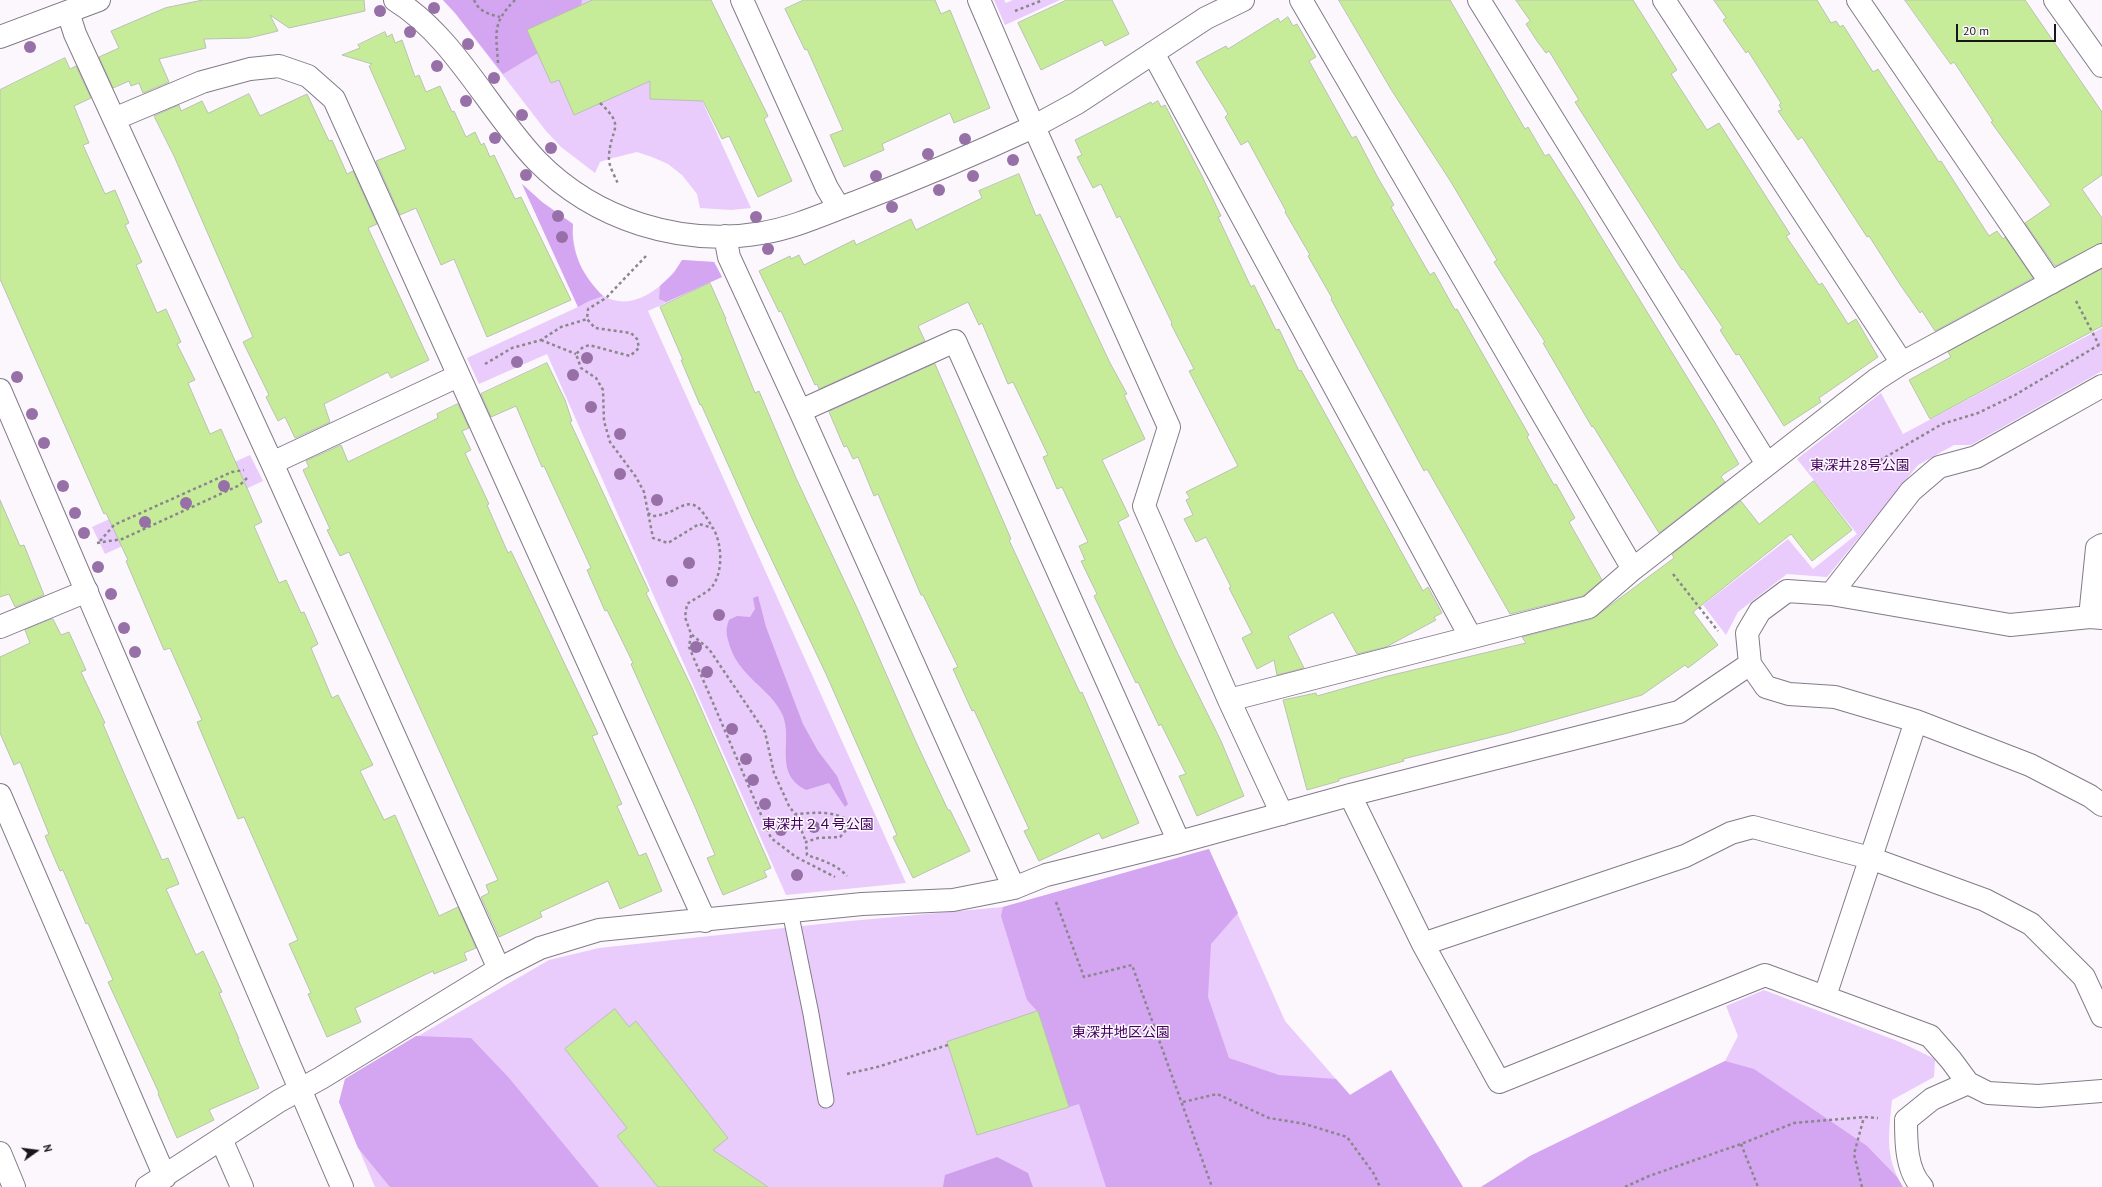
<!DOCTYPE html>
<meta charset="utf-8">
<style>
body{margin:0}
#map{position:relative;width:2102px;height:1187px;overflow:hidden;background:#fbf7fd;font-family:"PT Sans",sans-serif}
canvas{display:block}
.north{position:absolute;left:16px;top:1131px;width:40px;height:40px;-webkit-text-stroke:3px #fbf7fd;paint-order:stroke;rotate:76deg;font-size:11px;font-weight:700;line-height:16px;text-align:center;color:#19161b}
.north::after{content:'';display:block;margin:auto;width:14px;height:18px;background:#19161b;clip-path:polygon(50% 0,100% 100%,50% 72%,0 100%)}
.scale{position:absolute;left:1956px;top:24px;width:100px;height:18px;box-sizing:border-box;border:2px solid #19161b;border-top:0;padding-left:5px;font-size:12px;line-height:14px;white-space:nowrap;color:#19161b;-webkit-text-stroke:3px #fbf7fd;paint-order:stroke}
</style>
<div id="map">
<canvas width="2102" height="1187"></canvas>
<div class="north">N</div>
<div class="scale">20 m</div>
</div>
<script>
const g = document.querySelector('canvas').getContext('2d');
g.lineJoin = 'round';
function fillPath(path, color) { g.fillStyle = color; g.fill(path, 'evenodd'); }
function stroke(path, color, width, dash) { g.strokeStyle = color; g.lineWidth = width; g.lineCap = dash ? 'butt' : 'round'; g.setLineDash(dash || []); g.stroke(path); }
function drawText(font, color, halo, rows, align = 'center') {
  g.font = font + ' "PT Sans","Noto Sans JP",sans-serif'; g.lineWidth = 3; g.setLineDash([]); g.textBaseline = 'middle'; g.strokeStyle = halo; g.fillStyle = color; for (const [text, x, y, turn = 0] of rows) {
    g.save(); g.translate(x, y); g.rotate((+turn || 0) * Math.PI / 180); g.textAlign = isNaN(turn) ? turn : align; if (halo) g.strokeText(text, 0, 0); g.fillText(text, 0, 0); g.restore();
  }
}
const green = new Path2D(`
 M443,0H656L751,208L731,210L700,208L697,194L682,175L668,164L652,157L637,152L609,159L600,162L595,173L561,147L546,131L455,13Z
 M994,0H1004L1006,3L1013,0H1060L1005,25Z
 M522,184L542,202L573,224C571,249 585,293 613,300C640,308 669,282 682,260L714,262L722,277L648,311L906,883L786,895L547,354L479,384L467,358L578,307Z
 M2102,328V371L1971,445H1954L1918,465L1827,577L1787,574L1738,612L1726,635L1703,605L1788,539L1813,569L1857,534L1797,459L1881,393L1903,434Z
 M250,455L263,481L105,554L92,527Z
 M1209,849L1285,1021L1350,1095L1391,1070L1463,1187H375L339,1102L345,1079L356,1072L549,960L599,948L839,922L1003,907Z
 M1764,990L1900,1042L1935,1059L1934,1077L1892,1100C1889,1134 1884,1156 1903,1187H1481L1530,1156L1725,1061L1738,1036L1726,1006Z`);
const forest = new Path2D(`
 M443,0H582L581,5L538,53L503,74L455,13Z
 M522,184L542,202L573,224C570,252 583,276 603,296L589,301L578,307Z
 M682,260L714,262L722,277L666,302L659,299L660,286L674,273Z
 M1209,849L1238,913L1211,944L1208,997L1229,1058L1279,1075L1336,1079L1350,1095L1391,1070L1463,1187H1106L1079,1104L1069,1107L1038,1012L1027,1000L1001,916L1003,907Z
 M416,1036L471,1038L509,1078L599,1187H390L358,1148L339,1102L345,1079Z
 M1725,1061L1754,1069L1867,1146L1897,1177L1903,1187H1481L1530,1156Z`);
const water = new Path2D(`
 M758,596L766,627L803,724L818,751L837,776L848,804L845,807L829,783L806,790C773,773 793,742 783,716C771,687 737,678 728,640C726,632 726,628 729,620L737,616L750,617L755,609L753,598Z
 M997,1157L1028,1173L1033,1187H943L945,1175Z`);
const building = new Path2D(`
 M203,0H364L365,11L289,28L270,15L278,31L249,38L204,39L206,48L159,59L169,82L143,93L139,83L131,86L129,81L113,88L99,57L119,48L111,31L165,8Z
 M593,0H711L768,116L764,119L792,181L758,197L729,136L722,139L703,101L650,99V81L574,115L559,80L551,83L527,30Z
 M804,0H935L941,14L950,10L990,108L954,123L950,113L882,144L884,150L844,167L830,135L843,130L807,49L805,50L785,9Z
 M1067,0H1112L1129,34L1105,46L1102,40L1041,70L1018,23Z
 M1339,0H1450L1525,129L1528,127L1545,156L1549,154L1579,201L1714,421L1739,464L1724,474L1721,477L1725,482L1659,533L1593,426L1592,427L1543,343L1545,342L1494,262L1497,260L1451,182L1392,91Z
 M1516,0H1633L1677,70L1671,74L1707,130L1719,123L1790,234L1786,236L1819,285L1822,283L1848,324L1856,319L1878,357L1819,398L1821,402L1784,426L1739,354L1736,355L1720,330L1723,328L1683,269L1682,270L1575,102L1579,100L1549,51L1546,53L1537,41L1526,24L1530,21Z
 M1714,0H1817L1831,23L1836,21L1840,27L1843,25L1873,72L1878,69L1939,162L1941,161L1989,236L1997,231L2003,239L2005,237L2033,278L1935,331L1922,311L1920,313L1901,286L1869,236L1867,237L1802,137L1798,140L1778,111L1782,110L1779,105L1781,103L1748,51L1746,53L1723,20L1726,18Z
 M1905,0H2025L2102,112V175L2082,189L2102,218V243L2055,266L2025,223L2051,205L1991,122L1993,121L1954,62L1951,64Z
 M1288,17L1293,26L1297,24L1316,57L1309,61L1352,138L1356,136L1378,178L1394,205L1391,207L1430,275L1434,272L1455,310L1457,309L1529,435L1527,437L1554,485L1556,484L1575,518L1569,522L1602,580L1583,596L1510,614L1427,469L1424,471L1331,299L1332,298L1308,256L1310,255L1285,212L1286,211L1248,141L1241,145L1225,117L1228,114L1196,62L1226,46L1228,49L1278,18L1280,22Z
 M385,32L387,37L392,34L395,43L402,40L415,77L419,75L426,92L440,86L452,112L454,111L466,137L475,132L481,145L484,143L490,157L494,155L515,199L521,197L571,300L487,337L454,259L441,265L416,208L400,215L376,161L406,149L369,66L372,64L342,55L360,48L358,45Z
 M65,58L70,69L76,66L91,98L74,106L89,143L83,145L105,194L115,190L129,223L125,225L142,262L136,265L157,313L166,309L181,342L177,344L195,380L188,383L210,434L221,429L262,522L254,526L279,583L286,580L301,613L304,612L318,644L311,648L332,698L338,695L373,765L360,771L384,820L395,815L439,916L458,907L476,948L464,953L467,960L434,974L433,971L355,1008L361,1022L327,1037L308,994L311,993L289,944L298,940L244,817L238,819L197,722L202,720L170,648L164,650L126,561L128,560L106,513L104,514L0,279V90Z
 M249,94L260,116L307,94L329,141L332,140L347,174L353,171L377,224L368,228L429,360L391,378L388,372L324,404L330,422L295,438L285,417L278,421L266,397L269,395L243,342L253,337L174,156L154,116L179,105L181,111L202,101L208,113Z
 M1158,101L1161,107L1165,105L1202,176L1221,216L1218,217L1251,287L1254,285L1276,330L1279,329L1299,371L1301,370L1423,591L1428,587L1442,613L1434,617L1436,620L1386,647L1357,654L1333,612L1288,636L1304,668L1277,675L1274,660L1257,669L1242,638L1252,633L1229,588L1231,587L1206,537L1196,542L1184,519L1193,515L1186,500L1190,498L1186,492L1238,466L1189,371L1194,369L1171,324L1172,323L1120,216L1117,218L1101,184L1093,188L1077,157L1082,155L1075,140L1151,102L1152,104Z
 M1019,174L1036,216L1040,214L1110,363L1127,394L1124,395L1145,439L1102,460L1129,516L1118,522L1175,648L1221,741L1244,796L1197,816L1179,776L1186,774L1161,724L1159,726L1138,682L1136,683L1094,596L1097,594L1081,561L1085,560L1079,546L1088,542L1062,487L1057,489L1043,457L1048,455L1013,382L1008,384L982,323L979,325L968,302L918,326L925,341L819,389L817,384L815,385L781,311L779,312L759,271L790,256L791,259L799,255L804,265L854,240L856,245L911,219L916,230L982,198L979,191Z
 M2102,269V326L1930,419L1909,380L1951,357L1948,352Z
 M710,283L726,319H725L755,393L759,391L796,478L858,610L916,742L948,810H950L970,851L913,878L893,837L897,835L826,674L752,518L701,404L700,405L681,360H683L660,307Z
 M547,363L565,400L572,421L570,422L649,591L646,593L692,688L771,868L764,871L767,877L723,895L707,858L715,855L695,807L631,664L633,663L607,610L605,611L587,570L591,568L544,466L542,467L516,406L491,417L481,394Z
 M935,364L1011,539L1009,540L1080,693L1082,692L1139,823L1102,839L1099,833L1039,861L1024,831L1029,829L974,710L972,711L953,669L958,667L923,595H921L878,494L874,496L858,457L853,459L847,446L844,447L829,412Z
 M458,404L469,428L462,431L471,450L465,453L489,504L487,505L508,553L511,551L598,734L592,736L622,804L617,806L639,856L646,853L662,891L620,909L608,881L540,912L542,917L499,937L481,897L489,893L486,885L498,880L349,552L340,556L327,530L330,529L303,470L309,467L306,461L341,445L348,462L438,418L437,414Z
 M1814,481L1852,530L1812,561L1791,534L1693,612L1718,645L1688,668L1685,665L1642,695L1508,733L1403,759L1404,761L1339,779V781L1307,790L1283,700L1316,693L1317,696L1388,676L1526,643L1522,637L1592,619L1674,558L1672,554L1741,501L1759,524Z
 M0,500L20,546L24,545L44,595L15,607L9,594L0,597Z
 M53,619L61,635L69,632L86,670L81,672L105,723L103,724L126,778L162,860L168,858L179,884L166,889L196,955L203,951L222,992L219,993L239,1039H238L259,1088L209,1110L214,1120L177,1138L158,1094L159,1093L108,982L113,980L88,923L86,924L63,870L60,871L45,836L49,834L20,762L14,765L0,733V657L30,643L25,630Z
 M615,1009L629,1027L636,1021L728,1138L713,1150L768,1187H658L617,1136L627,1128L565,1049Z
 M1038,1011L1069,1107L977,1135L947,1042Z`);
const path = new Path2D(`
 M474,0C479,12 489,14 500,17
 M1015,11L1043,0
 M498,63C496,32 492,23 515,0
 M600,103C627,128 610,127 609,157C608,165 615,176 618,184
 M646,256L606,298L588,309L587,319L595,328L631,333L637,339L639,348L630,356L589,345L582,348L576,354L581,368L596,378L603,390L604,421L610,442L636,477L644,492L653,538L668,543L699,524L713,528C722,543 724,573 711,588C705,594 694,599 687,604L685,617L691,634L709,649L765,732L774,773L789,806L795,814C814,813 831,810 848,820V828L840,837L818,838L806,842L807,855C821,860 836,864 847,876
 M2076,301L2099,345
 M541,340L576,354
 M485,364L512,348L541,340L561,327L587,319
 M1817,463L1829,468L1856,470L1872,465L1942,424L1978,413L2015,395L2102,343
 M648,513L652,516C683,515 689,484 712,527
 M100,541L114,525L232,472L244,470
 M97,543L122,539L240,485L247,478
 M1673,574L1718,631
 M691,635L689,647L771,838L796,857L835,877
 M795,814L806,842
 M1056,902L1084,977L1132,965L1212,1187
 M847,1074L877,1067L948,1045
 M1183,1102L1217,1094L1269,1118L1305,1124L1347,1137L1374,1174L1380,1187
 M1741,1144L1758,1187
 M1625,1187L1649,1176L1741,1144L1794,1123L1864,1117L1878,1118
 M1862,1187L1854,1154L1864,1117`);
const lane = new Path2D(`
 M790,911L811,1014L826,1100`);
const street = new Path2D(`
 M395,0C454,36 489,111 537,161C595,220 681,247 762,233C794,228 826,213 856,202C916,179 975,154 1033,127
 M742,0L827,188L839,208
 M979,0L1025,107L1169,427L1144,506L1229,700L1282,814
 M1301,0L1633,569
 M1479,0L1767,464
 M1664,0L1902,363
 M1858,0L2051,283
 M2055,0L2102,66
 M68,12L75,34L272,463L499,969
 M0,37L99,0
 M1153,53L1470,636
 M114,119L202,82L250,69L279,66L308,76L334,99L705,921
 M725,236L729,257L800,411L1014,888
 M800,411L955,341L1179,842
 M272,463L458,376
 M1831,594L1911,491L1939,467L1976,457L2102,386
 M2090,617L2097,548L2102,545
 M2102,618L2090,617L2010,625L1831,594L1787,591L1760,611L1747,633L1750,664L1766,687L1789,694L1835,697L1916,721L2030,765L2090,796L2102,805
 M0,627L87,591
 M1229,700L1589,607L1633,569L1877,379L1902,363L2102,255
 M0,795L165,1177
 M1350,795L1423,944L1499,1082L1765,975L1930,1036L1951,1060L1968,1083L1988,1093L2038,1096L2102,1091
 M1423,944L1685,856L1731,833L1753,827L1870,858L1985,900L2031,924L2084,977L2102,1016
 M1825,996L1916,721
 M221,1139L242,1187
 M0,1153L14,1187
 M147,1187L279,1101L321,1078L499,969L540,948L599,930L862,904L953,900L1014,888L1046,875L1179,842L1350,795L1679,712L1750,664
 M1922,1187C1906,1170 1906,1142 1906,1120L1932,1099L1968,1083`);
const secondary = new Path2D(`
 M1033,127L1077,103L1206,18L1243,0
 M0,390L342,1187`);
const trees = [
 [434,8],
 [380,11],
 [410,32],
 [468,44],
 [30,47],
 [437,66],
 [494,78],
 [466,101],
 [522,115],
 [495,138],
 [965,139],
 [551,148],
 [928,154],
 [1013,160],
 [526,175],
 [876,176],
 [973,176],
 [939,190],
 [892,207],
 [558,216],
 [756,217],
 [562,237],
 [768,249],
 [587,358],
 [517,362],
 [573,375],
 [17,377],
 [591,407],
 [32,414],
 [620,434],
 [44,443],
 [620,474],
 [63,486],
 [224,486],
 [657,500],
 [186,503],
 [75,513],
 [145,522],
 [84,533],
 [689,563],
 [98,567],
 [672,581],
 [111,594],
 [719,615],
 [124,628],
 [696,647],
 [135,652],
 [707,672],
 [732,729],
 [746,759],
 [753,780],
 [765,804],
 [814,827],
 [781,830],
 [797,875]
];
const parkNames = [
 ["東深井28号公園",1860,466],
 ["東深井２４号公園",818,825],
 ["東深井地区公園",1121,1033]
];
fillPath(green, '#e9ccfb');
fillPath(forest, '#d4a5f0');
fillPath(water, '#ce9fea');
fillPath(building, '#c6ec99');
stroke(building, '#bac1b3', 1);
stroke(lane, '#837b88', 17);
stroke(street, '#837b88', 24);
stroke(secondary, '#837b88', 24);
stroke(path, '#8a878c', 2.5, [3, 3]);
stroke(lane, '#fff', 15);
stroke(street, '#fff', 22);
stroke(secondary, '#fff', 22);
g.fillStyle = '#9670a6';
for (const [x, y] of trees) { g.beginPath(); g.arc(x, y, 6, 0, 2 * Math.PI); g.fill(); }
drawText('14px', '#44015e', '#fbf7fd', parkNames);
</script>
